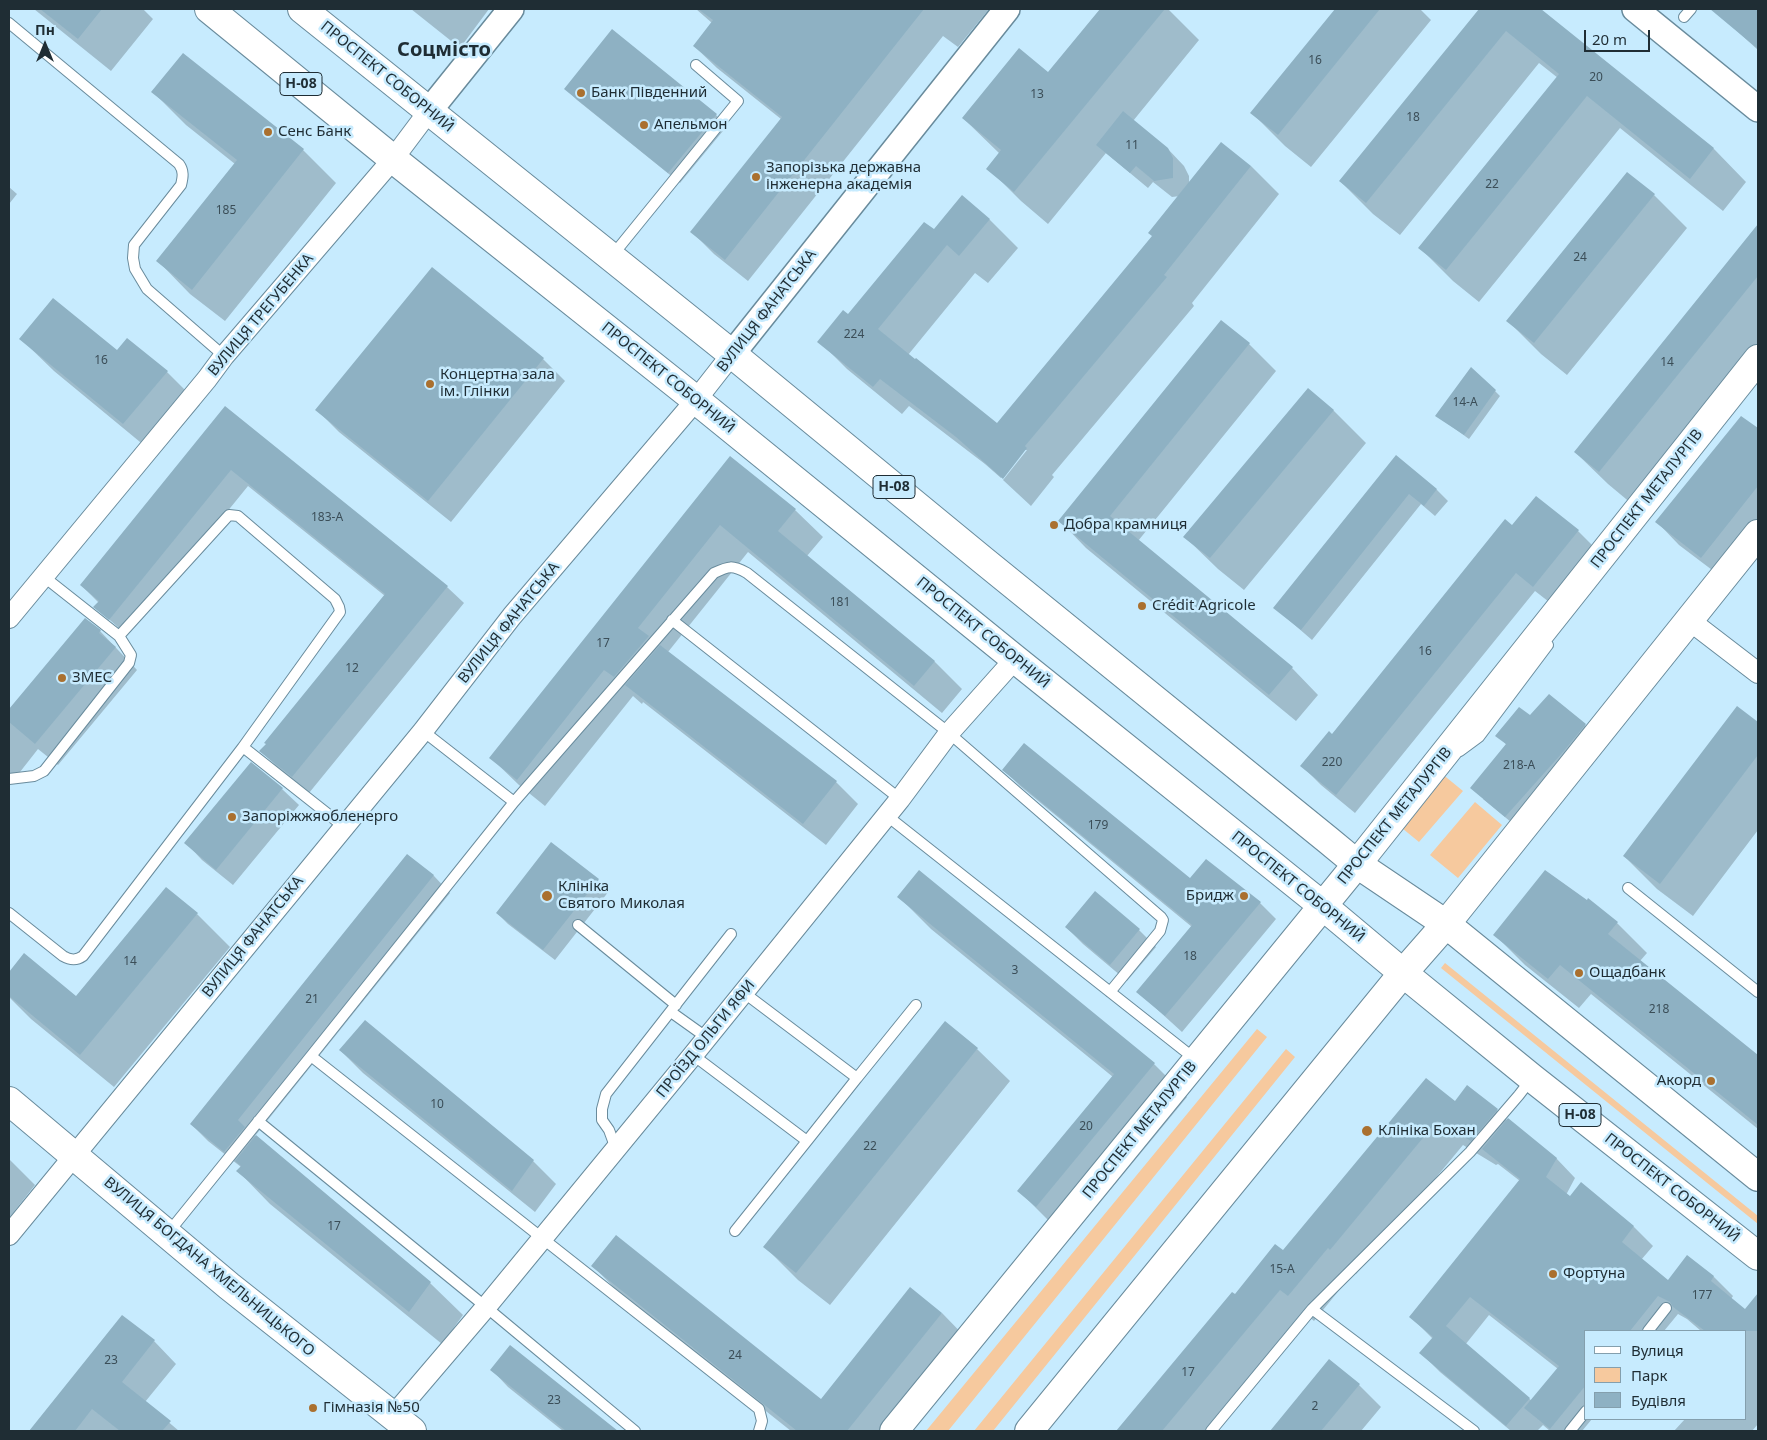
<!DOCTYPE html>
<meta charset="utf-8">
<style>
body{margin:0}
#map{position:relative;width:1767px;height:1440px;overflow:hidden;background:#c7ebfe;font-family:"Noto Sans",sans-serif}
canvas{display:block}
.frame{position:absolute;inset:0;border:10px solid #1f2d34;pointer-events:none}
.legend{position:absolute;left:1584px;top:1330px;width:162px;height:90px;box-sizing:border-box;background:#c7ebfe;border:1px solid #849fad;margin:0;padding:6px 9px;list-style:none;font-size:15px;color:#1f2d34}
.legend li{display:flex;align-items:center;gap:10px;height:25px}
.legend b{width:25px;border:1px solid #849fad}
.north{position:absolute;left:20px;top:20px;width:50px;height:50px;-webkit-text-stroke:4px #c7ebfe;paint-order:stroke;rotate:0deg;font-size:14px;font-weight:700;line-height:20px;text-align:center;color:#1f2d34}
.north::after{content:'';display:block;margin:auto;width:18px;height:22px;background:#1f2d34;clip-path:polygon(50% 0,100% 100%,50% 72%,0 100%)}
.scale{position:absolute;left:1584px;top:30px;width:66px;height:22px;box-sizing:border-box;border:2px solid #1f2d34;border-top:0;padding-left:6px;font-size:15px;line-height:18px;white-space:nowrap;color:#1f2d34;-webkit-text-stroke:4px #c7ebfe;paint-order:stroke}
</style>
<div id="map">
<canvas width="1767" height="1440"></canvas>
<div class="frame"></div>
<ul class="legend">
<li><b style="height:6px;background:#fff"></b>Вулиця</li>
<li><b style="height:14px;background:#f6c99e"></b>Парк</li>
<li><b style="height:14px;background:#8eb1c3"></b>Будівля</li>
</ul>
<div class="north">Пн</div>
<div class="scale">20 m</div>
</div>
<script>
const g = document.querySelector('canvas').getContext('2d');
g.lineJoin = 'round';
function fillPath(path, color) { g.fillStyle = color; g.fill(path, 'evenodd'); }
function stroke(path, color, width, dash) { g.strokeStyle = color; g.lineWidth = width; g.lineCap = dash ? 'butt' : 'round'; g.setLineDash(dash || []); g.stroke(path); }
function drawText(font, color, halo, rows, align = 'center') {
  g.font = font + ' "Noto Sans",sans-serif'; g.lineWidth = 5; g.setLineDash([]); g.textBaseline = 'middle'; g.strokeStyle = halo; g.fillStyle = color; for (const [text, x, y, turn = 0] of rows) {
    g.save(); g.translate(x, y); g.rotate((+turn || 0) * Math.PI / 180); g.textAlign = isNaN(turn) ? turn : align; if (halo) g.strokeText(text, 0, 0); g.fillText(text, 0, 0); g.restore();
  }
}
const green = new Path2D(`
 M1441,773L1463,791L1419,842L1397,824Z
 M1475,802L1502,825L1458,878L1430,855Z
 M1445,963L1758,1216V1224L1441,968Z
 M1257,1029L1267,1037L948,1431H926Z
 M1286,1049L1295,1057L993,1431H974Z`);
const shadow = new Path2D(`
 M34,9H143L153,19L111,71Z
 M411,9H489L460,48Z
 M696,9H865L873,15L878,9H989L958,47L943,36L748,281L714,254L692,232L781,119L717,68L694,46L712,23Z
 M1102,9H1104L1114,17L1121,9H1168L1199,40L1133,121L1167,148L1184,166L1189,176V184L1251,166L1279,194L1192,303L1194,306L1052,475L1054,477L1031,506L1003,480L1027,450H1024L1001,478L985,464L909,406L902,414L847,369L819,341L848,316L934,231L962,197L990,220L1018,248L988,283L975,273L908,355L997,425L1154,237L1180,196L1172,197L1153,182L1148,188L1106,153L1048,224L1021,201L988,168L1000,154L963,118L1048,74Z
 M1337,9H1420L1431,20L1311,167L1285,146L1252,113Z
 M1480,9H1539L1714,149L1746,182L1723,211L1620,128L1479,302L1453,281L1420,248L1558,78L1539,63L1400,235L1373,214L1340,181Z
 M1720,9H1758V50L1717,13Z
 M183,54L303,150L336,183L225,321L190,294L158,261L235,164L186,125L153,92Z
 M566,89L716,115L727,126L680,183L577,100Z
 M9,187L17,194L9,204Z
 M1654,195L1687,228L1567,375L1541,354L1508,321Z
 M1756,229L1758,231V349L1632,504L1608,484L1575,452Z
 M1221,322L1249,344L1276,371L1138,541L1292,668L1318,695L1296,721L1086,548L1060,521Z
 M21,339L117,352L167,372L200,405L157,456L54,371Z
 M543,359L565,381L451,522L339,432L317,410Z
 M1308,389L1334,411L1366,443L1244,590L1218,569L1185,537Z
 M1495,391L1500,396L1469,439L1436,415Z
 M225,408L447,587L464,603L309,793L278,768L261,751L385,596L248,486L127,635L95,607L99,603L81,585Z
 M1741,418L1758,430V536L1724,579L1679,545L1657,522Z
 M1396,457L1437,490L1448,501L1435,516L1421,504L1312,640L1275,608Z
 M730,458L795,510L823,537L807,556L935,662L962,689L942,713L748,552L668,652L836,782L858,804L826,845L643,702L642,704L633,696L545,806L519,785L491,758Z
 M1512,527L1578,531L1597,550L1553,605L1535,591L1355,813L1321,785L1302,766L1332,736Z
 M85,619L100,631L137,670L58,765L38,749L9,786V711Z
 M1737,708L1758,724V830L1693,916L1657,889L1624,856Z
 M1530,717L1585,725L1596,736L1517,827L1483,799L1507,745L1497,735Z
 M1004,770L1190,880L1260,903L1276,919L1182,1032L1138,992L1192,927L1020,786Z
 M282,789L299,805L233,885L202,860L186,843Z
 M407,855L434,876L450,893L255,1136L430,1283L463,1315L442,1344L270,1204L238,1171L241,1167L208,1141L191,1124Z
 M598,880L609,891L555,960L508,924L497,913Z
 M899,897L1154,1064L1187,1097L1070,1239L1052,1224L1019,1191L1113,1077L931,929Z
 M197,914L230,947L114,1087L31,1019L9,997V973L24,955L76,998Z
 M1617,923L1647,953L1640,961L1758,1057V1129L1591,994L1579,1008L1525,965L1495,935Z
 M1066,927L1139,930L1156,947L1127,981L1083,944Z
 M366,1022L533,1161L556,1184L535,1212L363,1073L340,1050Z
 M977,1049L1010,1081L830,1305L798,1280L765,1247Z
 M1455,1103L1497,1110L1508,1121L1556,1158L1575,1178L1566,1195L1570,1198L1581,1184L1634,1227L1653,1246L1641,1260L1668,1282L1687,1257L1714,1277L1733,1296L1731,1299L1746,1311L1749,1306L1758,1313V1424L1752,1431H1674L1685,1419H1746V1331H1701L1687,1319L1678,1314L1664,1331H1586V1419H1592L1582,1431H1550L1543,1425L1537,1431H1511L1440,1372L1421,1353L1433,1339L1411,1317L1520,1181L1498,1164L1496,1165L1463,1145L1356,1274L1354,1272L1314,1321L1306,1314L1208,1431H1118L1232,1293L1235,1296L1283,1252ZM1489,1315L1558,1369L1532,1401L1465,1345Z
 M9,1159L35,1185L9,1218Z
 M593,1266L821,1400L942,1313L974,1346L906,1431H791L625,1299Z
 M154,1341L176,1364L145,1402L179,1431H39L35,1427Z
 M511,1347L616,1431H563L508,1387L492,1370Z
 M1329,1361L1359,1385L1381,1407L1361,1431H1272Z`);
const building = new Path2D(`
 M40,9H102L78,39Z
 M698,9H924L725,260L690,232L782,117L693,46L713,20Z
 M1100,9H1165L1014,192L986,169L1001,150L962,118L1019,48L1048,72Z
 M1335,9H1380L1278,135L1250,113Z
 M1479,9H1541L1714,148L1690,179L1587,96L1446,270L1418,248L1559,74L1506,31L1366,203L1339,181Z
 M1710,9H1758V49Z
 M612,29L717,114L668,173L564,89Z
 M183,53L304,149L192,290L156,261L237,160L151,92Z
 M1123,111L1168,148L1173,158V178L1154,181L1136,166L1130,173L1096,145Z
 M1221,142L1251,166L1164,275L1167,277L1025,446L1027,448L1003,479L956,437L880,379L873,387L817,342L843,310L848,314L924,222L934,229L962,195L990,219L959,256L947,245L878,329L915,359L916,358L997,423L1152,236L1148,233Z
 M1627,172L1655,194L1534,343L1506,321Z
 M1758,224V276L1599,472L1574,452Z
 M432,267L544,358L428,501L315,410Z
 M53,298L117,350L127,338L168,371L123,424L19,339Z
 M1221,320L1250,343L1110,516L1293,667L1269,695L1058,521Z
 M1471,367L1496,390L1464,435L1435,416Z
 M1308,388L1334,410L1210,558L1183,537Z
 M225,406L448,586L292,777L259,751L266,744L264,743L385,594L231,470L109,620L93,607L99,601L80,585Z
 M1741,416L1758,428V486L1701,558L1655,522Z
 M1396,455L1437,489L1424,506L1409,494L1301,630L1273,608Z
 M730,456L796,509L778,531L935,661L914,686L720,525L638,628L649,636L614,677L604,670L517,780L489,758Z
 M1536,496L1579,530L1533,587L1516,573L1336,795L1300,766L1329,731L1332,734L1505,519L1512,525Z
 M85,618L101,630L99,633L116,647L35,744L9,722V709Z
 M660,645L837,781L803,824L625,685Z
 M1549,694L1586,724L1563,752L1505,817L1470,788L1506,744L1495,736L1519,707L1530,715Z
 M1737,706L1758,722V755L1660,884L1623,856Z
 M1024,743L1190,878L1206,859L1261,902L1165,1016L1136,992L1192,925L1002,770Z
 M251,762L283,788L216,870L184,843Z
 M551,842L599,879L543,950L496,913Z
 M407,854L434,875L238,1120L245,1127L224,1152L190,1124Z
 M919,870L1155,1063L1036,1207L1017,1191L1114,1074L897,897Z
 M1545,870L1587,900L1588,898L1618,922L1608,934L1758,1055V1125L1560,965L1548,979L1493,935Z
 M166,887L198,913L80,1055L9,996V972L24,953L76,996Z
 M1095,891L1140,929L1110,965L1065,927Z
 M365,1020L534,1160L512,1191L339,1050Z
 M945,1021L978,1048L796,1273L763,1247Z
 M1426,1078L1455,1101L1467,1085L1498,1109L1471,1141L1437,1121L1330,1250L1328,1248L1288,1296L1280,1290L1162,1431H1116L1232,1292L1235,1294L1275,1244L1283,1250Z
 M1508,1118L1557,1158L1546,1177L1570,1196L1581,1182L1634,1226L1622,1242L1668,1280L1687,1255L1714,1276L1711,1281L1745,1309L1758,1293V1331H1705L1673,1307L1670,1302L1658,1296L1630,1331H1586V1385L1550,1429L1524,1408L1559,1366L1470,1297L1446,1326L1530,1398L1506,1426L1419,1353L1433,1337L1409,1317L1520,1179L1482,1149Z
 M256,1135L431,1282L409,1312L236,1171L241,1166L235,1161Z
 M616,1235L821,1399L910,1287L942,1313L847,1431H797L591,1266Z
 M122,1315L155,1340L122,1382L171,1421L162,1431H120L92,1409L75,1431H29Z
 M510,1345L618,1431H566L490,1370Z
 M1329,1359L1360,1384L1321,1431H1270Z`);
const service = new Path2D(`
 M1684,17L1691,9
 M9,23L179,164C184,171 183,177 181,185L134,245L133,258L135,269L147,289L224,356
 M612,256L738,101L696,65
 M43,576L119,636L229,515L238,516L335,599L339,607L340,612L243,747L343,826
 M672,620L900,799
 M423,731L514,802
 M1460,751L1479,737L1548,645
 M9,779L34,776L44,771L129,663L131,655L119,636
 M886,815L1195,1059
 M1628,888L1758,992
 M9,913L63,956C70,960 76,961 83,956L243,747
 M578,925L676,1005
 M671,1012L706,1037
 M693,1055L807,1141L857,1078L743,992
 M311,1056L759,1409L762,1421L759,1431
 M857,1078L916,1005
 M258,1121L486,1307L635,1431
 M616,1149L609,1130L602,1120V1109L606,1094L731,934
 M735,1231L807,1141
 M168,1233L311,1056L514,802L714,573C729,566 732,565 747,573L949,733L1161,917L1163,920L1160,931L1110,992
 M1312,1309L1470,1152L1519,1095L1532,1078
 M1648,1331L1666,1308
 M1211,1431L1312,1309L1474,1431
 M1570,1431L1586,1411`);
const minor = new Path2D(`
 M9,618L207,379L224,356L393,159L429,111
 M1689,620L1758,673
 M9,1235L423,731L512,616L696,400L732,354
 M393,1416L486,1307L693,1055L900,799L949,733L1015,659`);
const tertiary = new Path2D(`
 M1635,9L1758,109
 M429,111L511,9
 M732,354L1007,9`);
const secondary = new Path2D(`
 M1357,864L1758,359
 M1446,924L1758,534
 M9,1101L229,1286L412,1431`);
const primary = new Path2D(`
 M209,9L393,159L696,400L1015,659L1323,906L1403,973L1532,1078L1758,1256
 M302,9L732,354L984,561L1328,840L1357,864L1446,924L1758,1177
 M894,1431L1357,864
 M1029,1431L1403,973L1446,924`);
const markers = [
 [581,93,5,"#aa702f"],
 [644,125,5,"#aa702f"],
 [268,132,5,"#aa702f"],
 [756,177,5,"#aa702f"],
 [430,384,5,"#aa702f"],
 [1054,525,5,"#aa702f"],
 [1142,606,5,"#aa702f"],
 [62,678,5,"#aa702f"],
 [232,817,5,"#aa702f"],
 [547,896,6,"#aa702f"],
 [1244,896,5,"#aa702f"],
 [1579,973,5,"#aa702f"],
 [1711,1081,5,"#aa702f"],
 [1367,1131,6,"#aa702f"],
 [1553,1274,5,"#aa702f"],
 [313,1408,5,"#aa702f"]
];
const numberNames = [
 ["16",1315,61],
 ["20",1596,78],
 ["13",1037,95],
 ["18",1413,118],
 ["11",1132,146],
 ["22",1492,185],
 ["185",226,211],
 ["24",1580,258],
 ["224",854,335],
 ["16",101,361],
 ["14",1667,363],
 ["14-А",1465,403],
 ["183-А",327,518],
 ["181",840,603],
 ["17",603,644],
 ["16",1425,652],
 ["12",352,669],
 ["220",1332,763],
 ["218-А",1519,766],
 ["179",1098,826],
 ["18",1190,957],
 ["14",130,962],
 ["3",1015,971],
 ["21",312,1000],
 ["218",1659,1010],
 ["10",437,1105],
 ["20",1086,1127],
 ["22",870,1147],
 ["17",334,1227],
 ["15-А",1282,1270],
 ["177",1702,1296],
 ["24",735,1356],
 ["23",111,1361],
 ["17",1188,1373],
 ["23",554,1401],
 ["2",1315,1407]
];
const shields = [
 [301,84,42],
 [894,487,42],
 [1580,1115,42]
];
const shieldNames = [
 ["Н-08",301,84],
 ["Н-08",894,487],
 ["Н-08",1580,1115]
];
const streetNames = [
 ["ПРОСПЕКТ СОБОРНИЙ",387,77,39],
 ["ВУЛИЦЯ ФАНАТСЬКА",767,311,-52],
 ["ВУЛИЦЯ ТРЕГУБЕНКА",261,315,-50],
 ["ПРОСПЕКТ СОБОРНИЙ",668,378,39],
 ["ПРОСПЕКТ МЕТАЛУРГІВ",1647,499,-52],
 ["ВУЛИЦЯ ФАНАТСЬКА",509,623,-51],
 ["ПРОСПЕКТ СОБОРНИЙ",983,633,39],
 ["ПРОСПЕКТ МЕТАЛУРГІВ",1395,816,-51],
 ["ПРОСПЕКТ СОБОРНИЙ",1298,887,39],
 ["ВУЛИЦЯ ФАНАТСЬКА",253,937,-51],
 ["ПРОЇЗД ОЛЬГИ ЯФИ",706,1039,-51],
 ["ПРОСПЕКТ МЕТАЛУРГІВ",1140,1130,-51],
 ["ПРОСПЕКТ СОБОРНИЙ",1672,1188,38],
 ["ВУЛИЦЯ БОГДАНА ХМЕЛЬНИЦЬКОГО",209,1267,40]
];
const poiNames = [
 ["Банк Південний",591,93],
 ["Апельмон",654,125],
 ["Сенс Банк",278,132],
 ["Запорізька державна",766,168],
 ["інженерна академія",766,185],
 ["Концертна зала",440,375],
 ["ім. Глінки",440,392],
 ["Добра крамниця",1064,525],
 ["Crédit Agricole",1152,606],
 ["ЗМЕС",72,678],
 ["Запоріжжяобленерго",242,817],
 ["Клініка",558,887],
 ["Святого Миколая",558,904],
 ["Бридж",1234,896,"right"],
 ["Ощадбанк",1589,973],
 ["Акорд",1701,1081,"right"],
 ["Клініка Бохан",1378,1131],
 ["Фортуна",1563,1274],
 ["Гімназія №50",323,1408]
];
const districtNames = [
 ["Соцмісто",444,50]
];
fillPath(green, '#f6c99e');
fillPath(shadow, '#0003');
fillPath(building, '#8eb1c3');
stroke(service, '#698b9c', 12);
stroke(minor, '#698b9c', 22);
stroke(tertiary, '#698b9c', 28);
stroke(secondary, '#698b9c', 30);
stroke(primary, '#698b9c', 30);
stroke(service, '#fff', 10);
stroke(minor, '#fff', 20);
stroke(tertiary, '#fff', 25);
stroke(secondary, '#fff', 28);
stroke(primary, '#fff', 28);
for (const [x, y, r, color] of markers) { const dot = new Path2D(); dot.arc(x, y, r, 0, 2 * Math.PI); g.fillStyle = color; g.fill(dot); stroke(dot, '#c7ebfe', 2); }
drawText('12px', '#3b4e58', null, numberNames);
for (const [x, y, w] of shields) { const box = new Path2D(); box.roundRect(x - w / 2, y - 11.5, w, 23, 4); g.fillStyle = '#c7ebfe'; g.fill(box); stroke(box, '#1f2d34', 1); }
drawText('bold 14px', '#1f2d34', null, shieldNames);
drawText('15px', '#1f2d34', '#c7ebfe', streetNames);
drawText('15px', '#1f2d34', '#c7ebfe', poiNames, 'left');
drawText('bold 20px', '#1f2d34', '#c7ebfe', districtNames);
</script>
